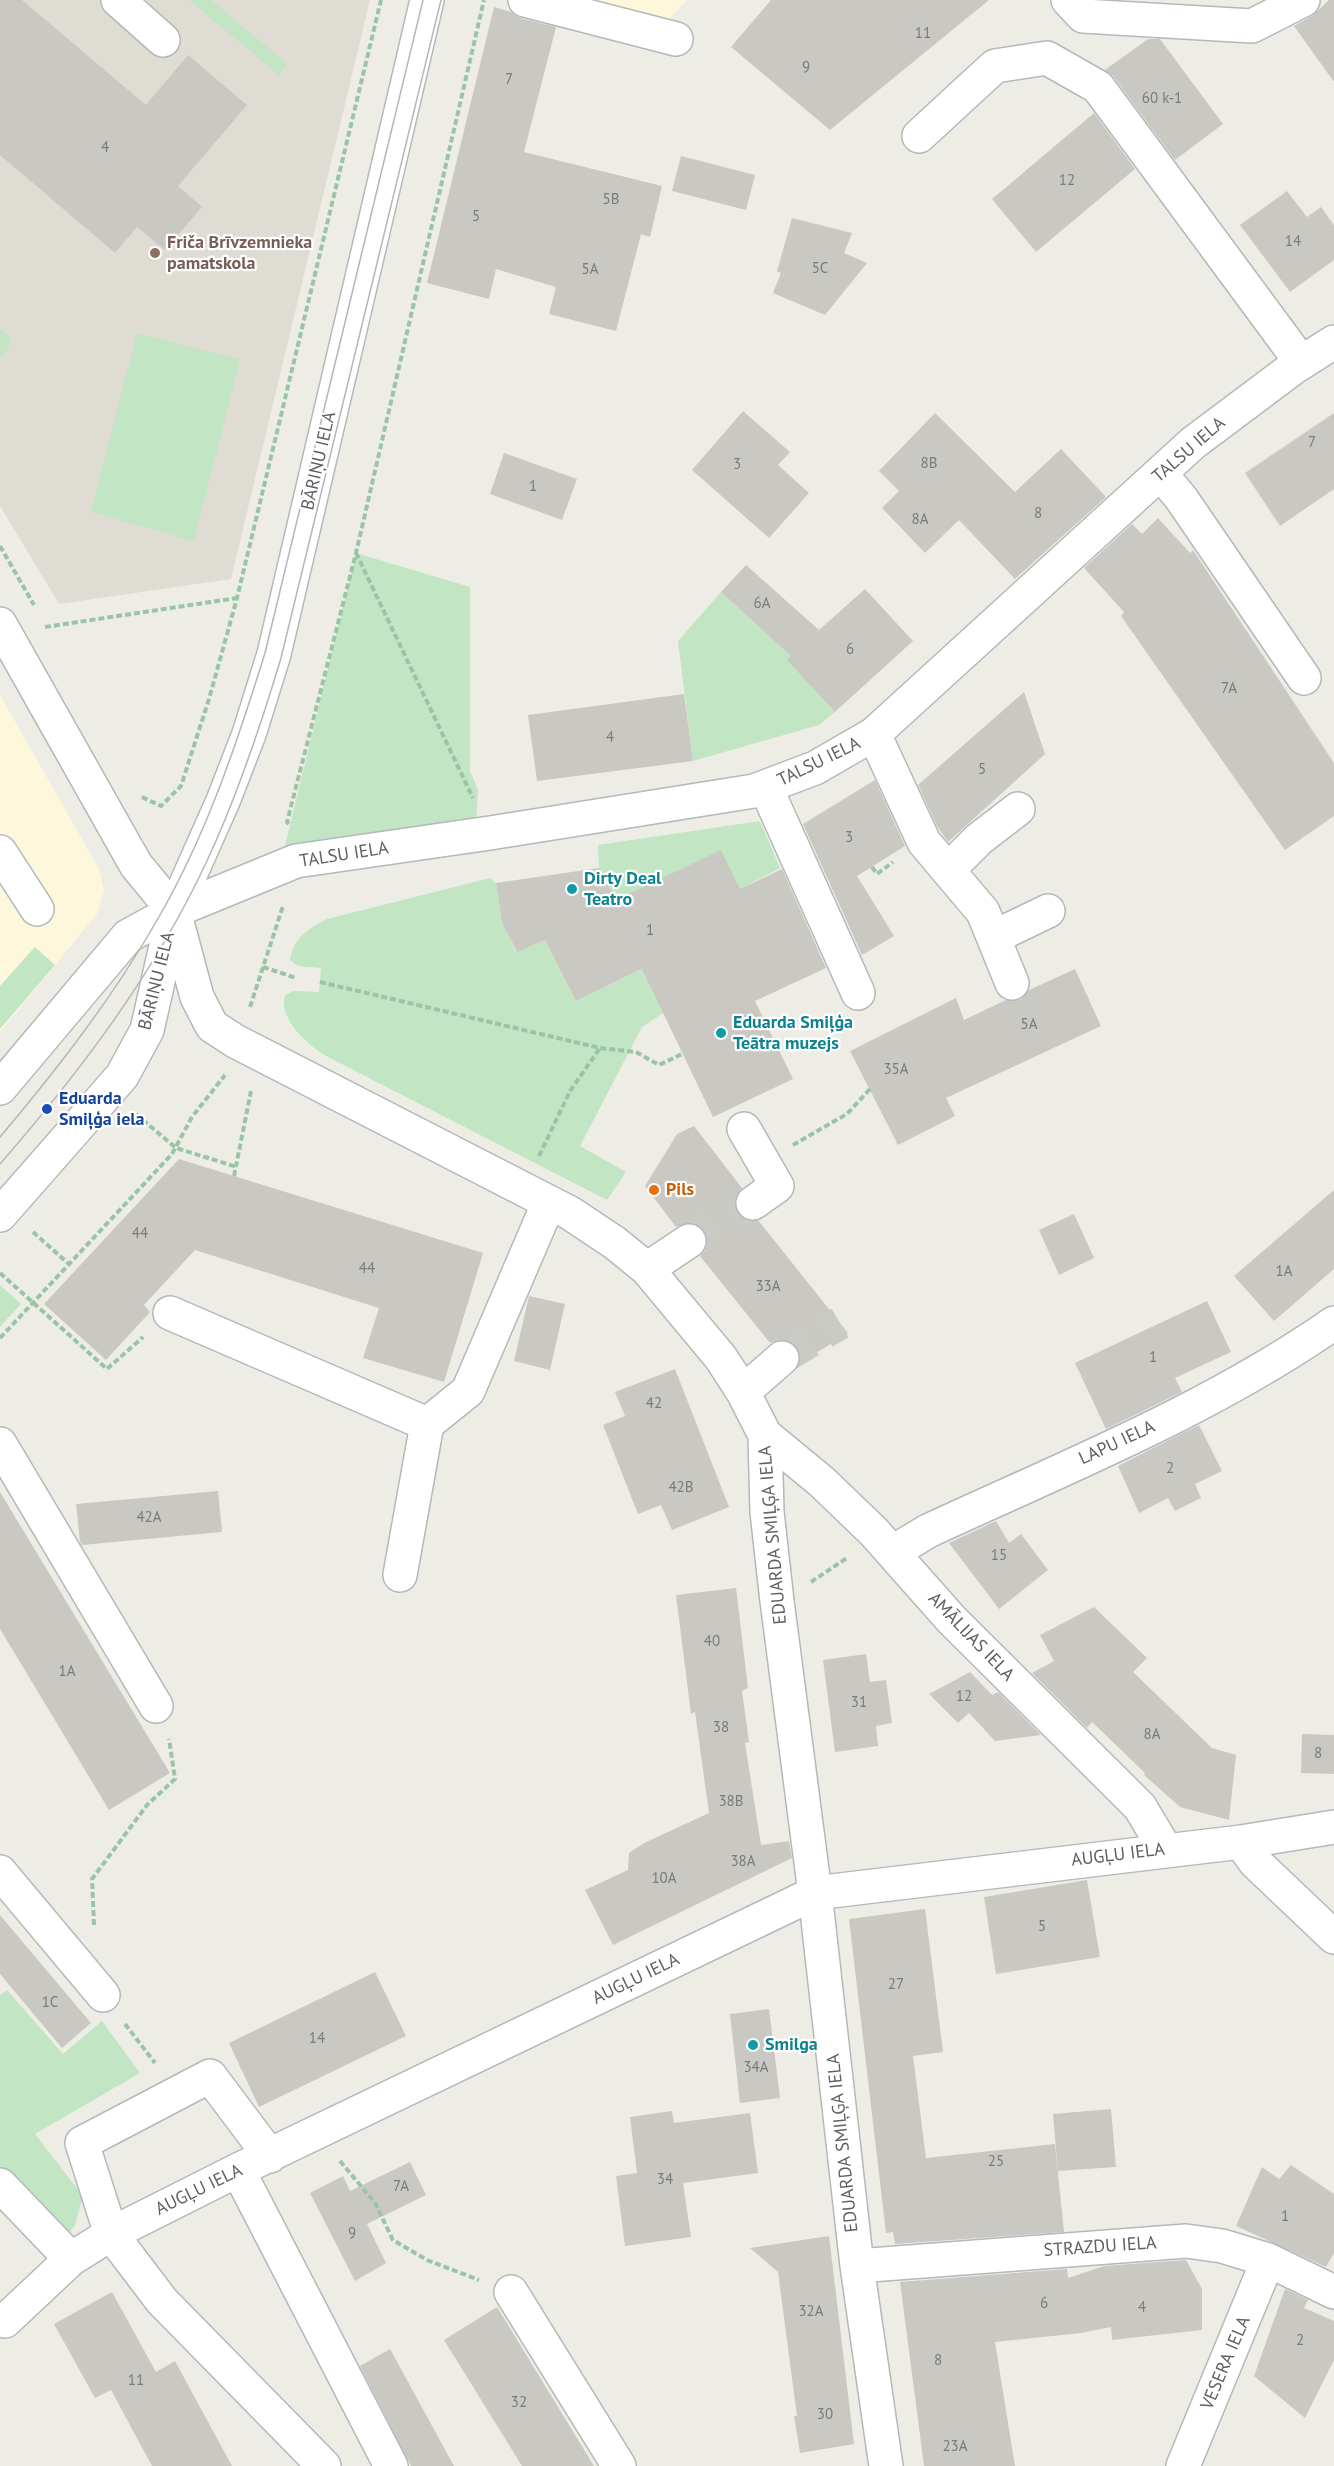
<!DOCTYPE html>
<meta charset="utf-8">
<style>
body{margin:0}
canvas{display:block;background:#eeede5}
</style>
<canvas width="1334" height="2466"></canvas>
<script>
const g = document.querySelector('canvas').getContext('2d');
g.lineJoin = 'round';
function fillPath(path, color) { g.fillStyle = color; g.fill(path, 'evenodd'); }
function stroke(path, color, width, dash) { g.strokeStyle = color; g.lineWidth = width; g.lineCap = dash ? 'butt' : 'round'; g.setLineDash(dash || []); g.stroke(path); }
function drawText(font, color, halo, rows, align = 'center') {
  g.font = font + ' "PT Sans",sans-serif'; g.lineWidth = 4.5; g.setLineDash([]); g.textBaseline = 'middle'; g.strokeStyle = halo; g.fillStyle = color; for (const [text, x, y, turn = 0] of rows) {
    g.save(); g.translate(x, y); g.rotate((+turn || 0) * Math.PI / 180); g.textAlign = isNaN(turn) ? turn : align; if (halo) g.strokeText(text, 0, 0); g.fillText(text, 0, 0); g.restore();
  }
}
const commercial = new Path2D(`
 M585,0H687L668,20Z
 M0,695L99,869L104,890L97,914L0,1032Z`);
const education = new Path2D(`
 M0,0H370L231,579L59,604L0,506Z`);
const green = new Path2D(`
 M189,0H211L287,64L279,75Z
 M0,329L11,339L10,345L0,358Z
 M137,333L240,360L194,541L91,512Z
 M356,553L470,587V771L478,790L476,826L283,854Z
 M721,592L777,643L802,616L819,630L788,660L835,712L819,725L693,761L678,641Z
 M760,821L780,868L740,889L616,900L599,868L598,845Z
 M490,878L496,883L501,916L516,952L545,940L576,1001L701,941L721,985L663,1013L642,1027L580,1146L626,1172L607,1200L328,1057C309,1046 278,1020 285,995L294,991L319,992L321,968L298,966L290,960C293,938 309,928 327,919Z
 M35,947L55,965L0,1029V986Z
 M0,1285L21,1304L0,1327Z
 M7,1990L63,2054L102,2021L140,2073L35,2134L83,2196L75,2225L64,2240L0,2174V1995Z`);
const building = new Path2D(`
 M0,0H22L146,105L188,55L247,105L178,186L202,207L165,250L137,227L115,253L0,155Z
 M771,0H989L830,130L731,47Z
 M1329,0H1334V82L1294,26L1312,16Z
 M494,7L511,12L520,18L556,27L524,152L662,186L650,237L641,234L616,331L549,314L556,287L496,269L489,299L427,283Z
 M1148,39H1160L1223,124L1175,160L1113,76L1105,70Z
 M1094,113L1135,169L1036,252L992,199Z
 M681,156L755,175L746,210L672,191Z
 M1287,191L1307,217L1321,207L1334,225V260L1290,292L1240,225Z
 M792,218L852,233L844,253L867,263L825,315L773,293L781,273L777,271Z
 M743,411L790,452L778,465L809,493L769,538L692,470Z
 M935,413L1015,492L1061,449L1106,497L1015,579L959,520L925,553L882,508L899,491L879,471Z
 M1334,413V489L1280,526L1245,473Z
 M504,453L577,479L562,520L490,494Z
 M1158,518L1190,553L1193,550L1334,763V816L1285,850L1121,616L1124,612L1084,568L1132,524L1142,534Z
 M746,565L819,630L865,589L913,641L835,712L787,660L791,656L721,592Z
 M1024,692L1045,754L948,842L937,826L918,785Z
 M684,694L693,761L537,781L528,715Z
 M875,780L905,846L857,876L894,936L862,955L803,824Z
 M721,850L740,889L782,869L826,968L755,1001L793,1079L713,1117L642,969L576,1001L545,940L517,952L502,922L496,883L599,868L616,900Z
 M1075,969L1101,1026L946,1098L955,1116L898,1145L850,1051L956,998L964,1020L1006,1000H1020L1029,990Z
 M694,1126L742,1188L736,1195L734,1204L738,1214L746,1220H758L848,1333L800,1363V1354L796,1345L788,1340H779L770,1343L700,1256L706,1249L708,1240L704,1230L697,1224L688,1222L676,1227L645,1186L677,1134Z
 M179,1159L483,1253L444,1382L363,1358L379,1308L195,1250L144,1305L150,1312L106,1360L44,1304Z
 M1334,1190V1269L1274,1321L1234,1276Z
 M1074,1214L1094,1258L1059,1275L1039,1230Z
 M529,1296L565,1304L550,1370L514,1361Z
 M1207,1301L1231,1352L1175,1378L1182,1392L1106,1429L1075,1363Z
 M675,1369L729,1507L672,1530L661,1505L638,1514L603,1425L625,1416L615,1392Z
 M1199,1425L1222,1471L1195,1484L1201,1498L1175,1511L1168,1498L1139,1513L1118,1466Z
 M218,1491L222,1532L82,1545L80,1542L76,1504Z
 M0,1492L170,1773L109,1810L0,1629Z
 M996,1521L1009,1543L1021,1534L1048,1570L999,1609L949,1543Z
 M736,1588L748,1688L742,1691L749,1742L745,1743L761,1845L789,1841L792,1858L613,1945L585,1890L628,1870L629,1853L644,1843L709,1813L695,1712L691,1714L676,1595Z
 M1094,1607L1147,1658L1133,1672L1212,1748L1236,1755L1229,1820L1180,1807L1144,1775L1145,1773L1092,1722L1087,1728L1032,1673L1054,1661L1040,1635Z
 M866,1654L870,1682L886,1680L892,1723L876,1726L878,1746L835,1752L823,1660Z
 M970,1672L992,1695L998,1692L1041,1735L995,1741L969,1713L958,1723L929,1694Z
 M1302,1734L1334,1735V1774L1301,1773Z
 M1087,1880L1100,1957L996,1974L984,1897Z
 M925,1909L943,2052L913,2056L926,2158L1055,2144L1064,2232L895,2244L893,2232L886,2233L849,1919Z
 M0,1915L91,2023L62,2048L0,1974Z
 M375,1972L406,2036L259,2107L229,2043Z
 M769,2009L780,2098L740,2103L730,2014Z
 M1111,2109L1116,2167L1058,2171L1053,2114Z
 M672,2111L674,2123L750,2113L758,2173L683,2183L691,2237L625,2246L616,2176L637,2173L630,2117Z
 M410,2162L426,2195L367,2224L386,2263L355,2281L310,2193L343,2176L350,2191Z
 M1291,2165L1334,2194V2253L1326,2267L1236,2226L1262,2167L1279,2179Z
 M829,2236L854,2444L800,2453L794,2416H797L778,2272L750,2248Z
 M1186,2260L1202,2289V2330L1112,2340L1111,2327L1081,2333L995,2342L1015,2466H924L900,2282L1067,2269L1068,2278L1104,2266Z
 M1285,2289L1308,2300L1304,2308L1334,2321V2360L1305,2418L1254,2376Z
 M112,2292L156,2372L175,2361L232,2466H152L111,2390L95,2398L54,2324Z
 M497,2307L594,2466H522L444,2340Z
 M390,2349L407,2380L454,2466H411L360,2366Z`);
const minorTunnel = new Path2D(`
 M689,1241L717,1219L753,1203
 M782,1358L840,1323`);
const path = new Path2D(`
 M0,546L34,605
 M356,553L473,798
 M45,627L237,598
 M142,797L161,806L181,786L209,699L237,598L381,0
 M289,824L287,822L356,553L484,0
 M872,867L877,874L893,862
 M263,967L296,978
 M320,982L600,1048L636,1052L659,1065L682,1054
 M250,1007L283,906
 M136,1114L176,1148L237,1167
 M793,1145L847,1114L870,1089
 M539,1156L570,1091L600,1048
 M234,1176L251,1091
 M33,1232L70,1265
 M0,1273L107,1369L143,1337
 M0,1338L172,1154L192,1117L225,1075
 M811,1582L847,1558
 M94,1925L92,1879L147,1805L175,1779L169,1739
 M125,2024L155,2063
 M340,2161L375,2203L393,2240L427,2260L479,2280`);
const minor = new Path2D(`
 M118,0L163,40
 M525,0L676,39
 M1068,0L1083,16L1252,26L1303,0
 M919,136L995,66L1047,58L1098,87L1301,362
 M1160,473L1181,498L1304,678
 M0,624L136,865L174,911L197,997L212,1026L235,1041L570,1213L615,1243L647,1269L721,1358L743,1392L765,1435L767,1512L777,1601L815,1893L857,2266L886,2466
 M874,734L924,842L983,912L1012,983
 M766,788L858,993
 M0,852L37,909
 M948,870L979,839L1018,809
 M994,937L1048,911
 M0,1088L128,936L174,911L296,861L490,833L754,791L815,768L874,734L1193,443L1293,368L1334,342
 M744,1129L777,1186L753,1203
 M0,1215L122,1076L147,1030L174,911L223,801L249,734L274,654L427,0
 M647,1269L689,1241
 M170,1313L427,1424
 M743,1392L782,1358
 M765,1435L822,1482L874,1532L951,1619L1140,1807L1165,1849
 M0,1444L156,1706
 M893,1552L928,1531C1066,1467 1209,1410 1334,1323
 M400,1575L427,1424L468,1391L549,1202
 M1241,1842L1255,1862L1334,1937
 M0,1872L103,1995
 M270,2156L210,2076L82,2143L111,2234L162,2301L324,2466
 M238,2170L391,2466
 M0,2185L71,2259
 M857,2266L1186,2241L1222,2246L1268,2260L1334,2292
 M511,2292L619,2466
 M5,2321L71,2259L111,2234L238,2170L815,1893L1241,1842L1334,1827
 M1183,2466L1268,2260`);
const tram = new Path2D(`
 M0,1137C59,1067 115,995 160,915C207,833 237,743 265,653L423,0
 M0,1164C80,1072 154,974 206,863C237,797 260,728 281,658L441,0`);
const markers = [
 [155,253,6,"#8d6e63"],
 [572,889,6,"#0f9aa8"],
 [721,1033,6,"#0f9aa8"],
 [47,1109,6,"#1a4fb4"],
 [654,1190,6,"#e8710a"],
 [753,2045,6,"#0f9aa8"]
];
const numberNames = [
 ["11",923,34],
 ["9",806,68],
 ["7",509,80],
 ["60 k-1",1162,99],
 ["4",105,148],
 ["12",1067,181],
 ["5B",611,200],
 ["5",476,217],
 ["14",1293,242],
 ["5C",820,269],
 ["5A",590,270],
 ["7",1312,443],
 ["8B",929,464],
 ["3",737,465],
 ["1",533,487],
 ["8",1038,514],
 ["8A",920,520],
 ["6A",762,604],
 ["6",850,650],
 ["7A",1229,689],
 ["4",610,738],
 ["5",982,770],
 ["3",849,838],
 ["1",650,931],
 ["5A",1029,1025],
 ["35A",896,1070],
 ["44",140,1234],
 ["44",367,1269],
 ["1A",1284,1272],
 ["33A",768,1287],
 ["1",1153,1358],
 ["42",654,1404],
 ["2",1170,1469],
 ["42B",681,1488],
 ["42A",149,1518],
 ["15",999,1556],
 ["40",712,1642],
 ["1A",67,1672],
 ["12",964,1697],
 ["31",859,1703],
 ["38",721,1728],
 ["8A",1152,1735],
 ["8",1318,1754],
 ["38B",731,1802],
 ["38A",743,1862],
 ["10A",664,1879],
 ["5",1042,1927],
 ["27",896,1985],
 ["1C",50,2003],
 ["14",317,2039],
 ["34A",756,2068],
 ["25",996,2162],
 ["34",665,2180],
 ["7A",401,2187],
 ["1",1285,2217],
 ["9",352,2234],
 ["6",1044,2304],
 ["4",1142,2308],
 ["32A",811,2312],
 ["2",1300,2341],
 ["8",938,2361],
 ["11",136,2381],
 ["32",519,2403],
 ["30",825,2415],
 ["23A",955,2447]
];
const educationNames = [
 ["Friča Brīvzemnieka",167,243],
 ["pamatskola",167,264]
];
const streetNames = [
 ["TALSU IELA",1189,450,-41],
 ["BĀRIŅU IELA",319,461,-77],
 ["TALSU IELA",819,762,-26],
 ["TALSU IELA",344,855,-9],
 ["BĀRIŅU IELA",157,981,-76],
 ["LAPU IELA",1117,1443,-25],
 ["EDUARDA SMIĻĢA IELA",773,1535,-95],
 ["AMĀLIJAS IELA",971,1637,46],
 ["AUGĻU IELA",1118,1855,-7],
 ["AUGĻU IELA",636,1979,-26],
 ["EDUARDA SMIĻĢA IELA",843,2143,-96],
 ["AUGĻU IELA",199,2190,-26],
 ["STRAZDU IELA",1100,2247,-4],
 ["VESERA IELA",1226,2363,-67]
];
const cultureNames = [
 ["Dirty Deal",584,879],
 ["Teatro",584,900],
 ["Eduarda Smiļģa",733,1023],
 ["Teātra muzejs",733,1044],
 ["Smilga",765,2045]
];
const transitNames = [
 ["Eduarda",59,1099],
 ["Smiļģa iela",59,1120]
];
const foodNames = [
 ["Pils",666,1190]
];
fillPath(commercial, '#fdf7dc');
fillPath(education, '#dedcd3');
fillPath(green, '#c2e5c4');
fillPath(building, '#cac8c2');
stroke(minorTunnel, '#cacac5', 33, [33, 16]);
stroke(minor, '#b5b7bb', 36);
stroke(path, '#9ac4a8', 4, [6, 3]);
stroke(minor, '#fff', 33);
stroke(tram, '#b5b6b6', 1.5);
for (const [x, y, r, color] of markers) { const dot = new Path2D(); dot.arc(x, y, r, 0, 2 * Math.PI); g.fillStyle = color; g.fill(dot); stroke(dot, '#fff', 2); }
drawText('15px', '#787a7c', null, numberNames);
drawText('bold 18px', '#785e54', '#fff', educationNames, 'left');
drawText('18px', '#5d6065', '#fff', streetNames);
drawText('bold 18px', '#0d838f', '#fff', cultureNames, 'left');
drawText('bold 18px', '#164399', '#fff', transitNames, 'left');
drawText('bold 18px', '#c56008', '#fff', foodNames, 'left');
</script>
